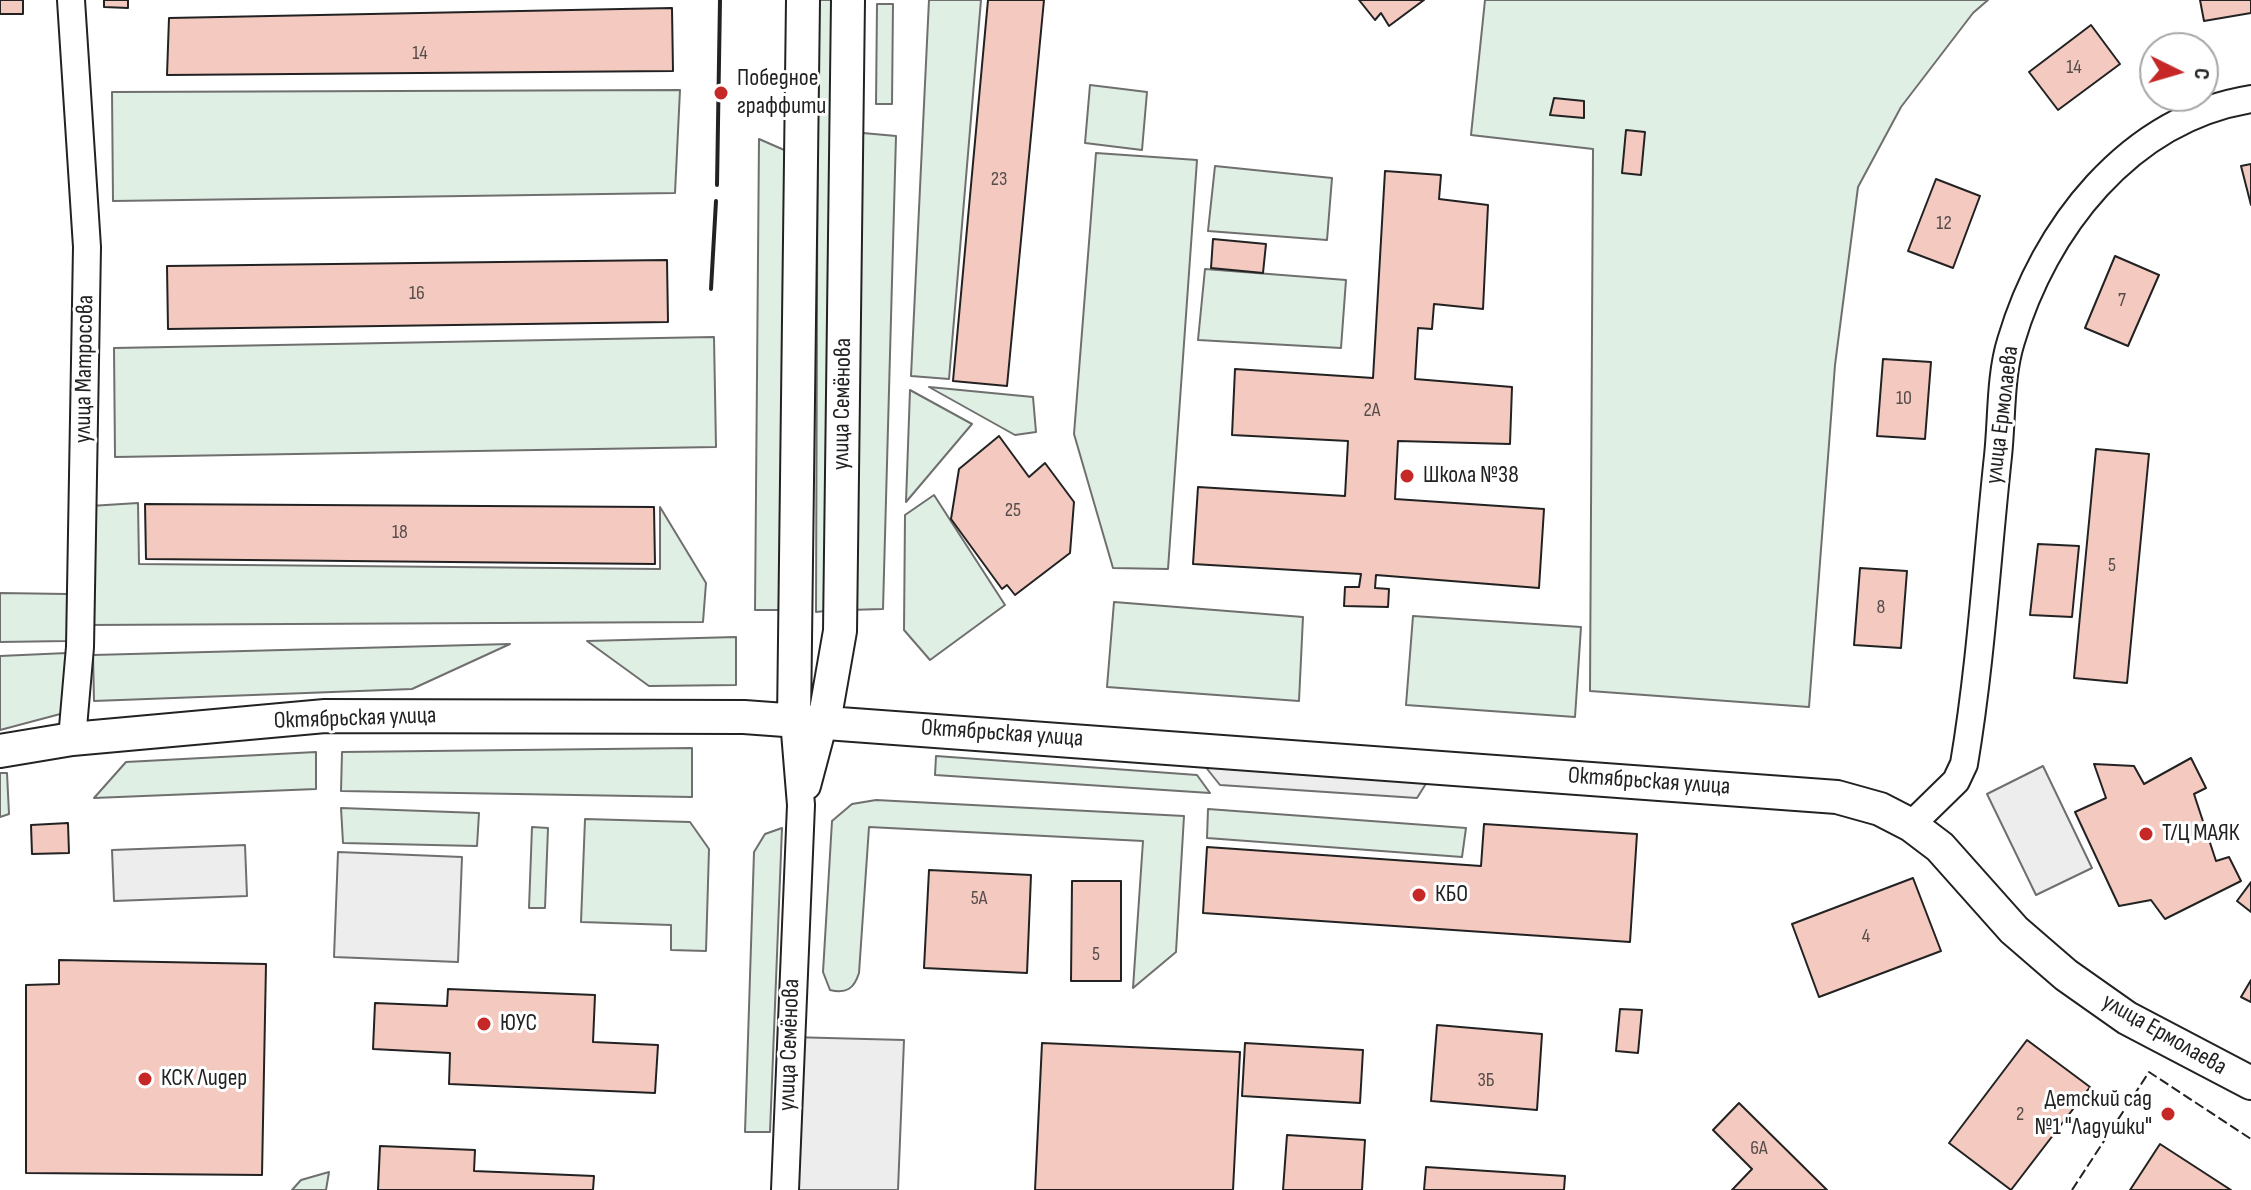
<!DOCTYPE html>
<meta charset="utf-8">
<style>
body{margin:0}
#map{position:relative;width:2251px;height:1190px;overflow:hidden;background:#fff;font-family:"Sofia Sans Condensed",sans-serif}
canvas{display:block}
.north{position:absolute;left:2139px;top:32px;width:80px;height:80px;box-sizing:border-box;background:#fff;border:2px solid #a7a7a7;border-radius:50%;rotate:95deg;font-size:22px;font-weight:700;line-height:32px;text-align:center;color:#222}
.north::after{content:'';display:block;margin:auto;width:28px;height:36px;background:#c62828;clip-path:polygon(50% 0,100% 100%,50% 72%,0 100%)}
</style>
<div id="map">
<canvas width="2251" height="1190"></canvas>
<div class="north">С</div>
</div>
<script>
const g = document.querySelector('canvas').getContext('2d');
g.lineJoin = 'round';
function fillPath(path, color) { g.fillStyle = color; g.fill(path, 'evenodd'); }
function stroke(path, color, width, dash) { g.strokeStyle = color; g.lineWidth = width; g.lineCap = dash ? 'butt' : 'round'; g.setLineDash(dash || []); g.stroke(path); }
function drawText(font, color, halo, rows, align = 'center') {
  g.font = font + ' "Sofia Sans Condensed",sans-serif'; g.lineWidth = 6; g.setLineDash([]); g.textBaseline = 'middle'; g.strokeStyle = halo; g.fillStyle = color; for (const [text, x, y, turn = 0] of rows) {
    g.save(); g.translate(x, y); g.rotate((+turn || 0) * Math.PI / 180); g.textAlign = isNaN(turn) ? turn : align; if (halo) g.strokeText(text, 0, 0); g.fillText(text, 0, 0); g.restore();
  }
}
const green = new Path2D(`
 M818,0H833L825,611L816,612Z
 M929,0H981L949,379L911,376Z
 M1485,0H1988L1973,13L1901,107L1858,187L1835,365L1809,707L1590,691L1593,149L1471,135Z
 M877,4H893L892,104H876Z
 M1090,85L1147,92L1142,150L1085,143Z
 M680,90L675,193L113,201L112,92Z
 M863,133L896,136L883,609L848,610Z
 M759,139L798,156L782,610H755Z
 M1096,153L1197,160L1168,569L1113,568L1074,434Z
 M1215,166L1332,178L1327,240L1208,231Z
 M1205,269L1346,280L1341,348L1198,340Z
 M714,337L716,447L115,457L114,348Z
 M929,387L1033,397L1036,432L1015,435Z
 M910,390L972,424L906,502Z
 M934,495L1005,605L930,660L904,630L905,515Z
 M138,503L139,564L660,569V507L706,583L703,622L86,625L90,506Z
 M0,593L67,594V641L0,642Z
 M1114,602L1303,617L1299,701L1107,687Z
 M1413,616L1581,627L1575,717L1406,705Z
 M736,637V685L649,686L587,641Z
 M510,644L412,689L94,701L93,655Z
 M67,653L64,713L0,730V656Z
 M692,748V797L341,791L342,752Z
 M316,752V789L94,798L126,762Z
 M936,756L1197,775L1210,793L935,775Z
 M0,773H7L9,814L0,817Z
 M876,800L1184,816L1176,952L1133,988L1143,841L869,827L859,973C854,989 846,994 830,990L823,972L832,821L852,804Z
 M341,808L479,813L477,846L343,843Z
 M1208,809L1466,828L1462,857L1207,838Z
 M585,819L690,822L709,849L706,951L671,950V925L581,922Z
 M532,827L548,828L545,908H529Z
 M782,828L770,1132H745L754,852L765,834Z
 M329,1172L326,1190H292L301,1180Z`);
const parking = new Path2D(`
 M1200,760L1432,774L1417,798L1220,785Z
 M2043,766L2092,868L2036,895L1987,794Z
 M245,845L247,896L114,901L112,850Z
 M338,852L462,857L458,962L334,957Z
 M790,1037L904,1040L898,1190H785Z`);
const building = new Path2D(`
 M0,0H23V14H0Z
 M104,0H128V8L104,7Z
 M988,0H1044L1007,386L953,381Z
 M1359,0H1424L1389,26L1381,13L1375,20Z
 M2200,0H2251V13L2204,21Z
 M672,8L673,71L167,75L169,18Z
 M2091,25L2120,64L2058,110L2029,72Z
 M1554,98L1584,101V118L1550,115Z
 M1626,130L1645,132L1641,175L1622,173Z
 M2251,164V205L2241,166Z
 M1385,171L1441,175L1439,199L1488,205L1483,309L1434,304L1432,329L1418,328L1415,379L1512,387L1510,444L1398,441L1395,499L1544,509L1539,588L1376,575L1375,588L1389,589L1388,607L1344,606L1345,587H1359L1361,574L1193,564L1198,487L1345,496L1348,441L1232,435L1235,369L1373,378Z
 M1936,179L1980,196L1953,268L1908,251Z
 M1213,239L1266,244L1263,273L1211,268Z
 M2115,256L2159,275L2128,346L2085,328Z
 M667,260L668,322L168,329L167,266Z
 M1883,359L1931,362L1925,439L1877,436Z
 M999,436L1029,477L1045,463L1074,502L1070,553L1015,595L1007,585L1002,589L951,519L959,469Z
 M2096,449L2149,454L2127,683L2074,678Z
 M145,504L654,507L655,564L146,559Z
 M2038,544L2079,546L2072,617L2030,615Z
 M1860,568L1907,571L1901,648L1854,645Z
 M2191,758L2206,788L2194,794L2216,861L2229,857L2241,881L2165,919L2151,900L2119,906L2075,812L2106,798L2094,764L2134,766L2144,784Z
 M68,823L69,853L32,854L31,825Z
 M1484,824L1637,834L1630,942L1203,913L1207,847L1481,866Z
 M929,870L1031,875L1027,973L924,968Z
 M1913,878L1941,951L1819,997L1792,924Z
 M1072,881H1121V981H1071Z
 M2251,882V912L2237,901Z
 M59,960L266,964L262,1175L26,1173V985L59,984Z
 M2251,980V1002L2241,997Z
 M448,989L595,995L593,1042L658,1045L655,1093L449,1084L450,1053L373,1049L375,1003L447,1006Z
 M1620,1009L1642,1010L1638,1053L1616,1051Z
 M1437,1025L1542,1034L1537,1110L1431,1101Z
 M2027,1040L2090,1087L2011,1190L1949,1143Z
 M1042,1043L1240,1052L1233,1190H1035Z
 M1245,1043L1363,1050L1360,1103L1242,1096Z
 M1739,1103L1827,1190H1732L1752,1169L1713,1130Z
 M1287,1135L1365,1140L1362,1190H1283Z
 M2160,1144L2231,1190H2130Z
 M380,1146L475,1150L474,1171L594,1176L593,1190H378Z
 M1426,1167L1565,1176L1564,1190H1424Z`);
const minor = new Path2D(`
 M71,0L87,247L80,647L72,739
 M807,786L824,722
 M1911,825L1956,781L1964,764C1981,663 1987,558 1998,456C2002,419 2000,376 2011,341C2044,229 2128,119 2251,99
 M785,1190L801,805L794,720`);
const tertiary = new Path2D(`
 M794,720L803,0
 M824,722L840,631L848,0
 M0,751L72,739L325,716L744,717L1837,797L1880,809L1911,825L1940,847L2014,930L2066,975L2127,1018L2251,1083`);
const fence = new Path2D(`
 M2072,1190L2149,1072L2251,1139`);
const wall = new Path2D(`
 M717,185L720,0
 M711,289L716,201`);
const markers = [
 [721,93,8,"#c62828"],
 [1407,476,8,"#c62828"],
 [2146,834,8,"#c62828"],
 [1419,895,8,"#c62828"],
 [484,1024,8,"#c62828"],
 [145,1079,8,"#c62828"],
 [2168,1114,8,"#c62828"]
];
const numberNames = [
 ["14",420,54],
 ["14",2074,68],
 ["23",999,180],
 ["12",1944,224],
 ["16",417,294],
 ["7",2122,301],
 ["10",1904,399],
 ["2А",1372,411],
 ["25",1013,511],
 ["18",400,533],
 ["5",2112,566],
 ["8",1881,608],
 ["5А",979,899],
 ["4",1866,937],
 ["5",1096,955],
 ["3Б",1486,1081],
 ["2",2020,1115],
 ["6А",1759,1149]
];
const poiNames = [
 ["Победное",737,79],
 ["граффити",737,107],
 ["Школа №38",1423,476],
 ["Т/Ц МАЯК",2162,834],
 ["КБО",1435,895],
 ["ЮУС",500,1024],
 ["КСК Лидер",161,1079],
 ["Детский сад",2152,1100,"right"],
 ["№1 \"Ладушки\"",2152,1128,"right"]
];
const streetNames = [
 ["улица Матросова",85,369,-89],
 ["улица Семёнова",843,404,-89],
 ["улица Ермолаева",2003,415,-83],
 ["Октябрьская улица",355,719,-2],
 ["Октябрьская улица",1002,734,4],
 ["Октябрьская улица",1649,782,4],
 ["улица Ермолаева",2164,1035,30],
 ["улица Семёнова",790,1045,-88]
];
fillPath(green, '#e0efe3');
stroke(green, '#6f6f6f', 2);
fillPath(parking, '#ededed');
stroke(parking, '#6f6f6f', 2);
fillPath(building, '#f3c9c0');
stroke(building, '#222', 2);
stroke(minor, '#222', 30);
stroke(tertiary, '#222', 36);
stroke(minor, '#fff', 26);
stroke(tertiary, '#fff', 32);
stroke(fence, '#222', 2, [10, 4]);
stroke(wall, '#222', 4);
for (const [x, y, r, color] of markers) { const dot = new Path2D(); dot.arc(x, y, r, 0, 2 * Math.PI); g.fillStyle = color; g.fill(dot); stroke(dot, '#fff', 3); }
drawText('20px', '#564c4a', null, numberNames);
drawText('24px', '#222', '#fff', poiNames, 'left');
drawText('24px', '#222', '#fff', streetNames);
</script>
